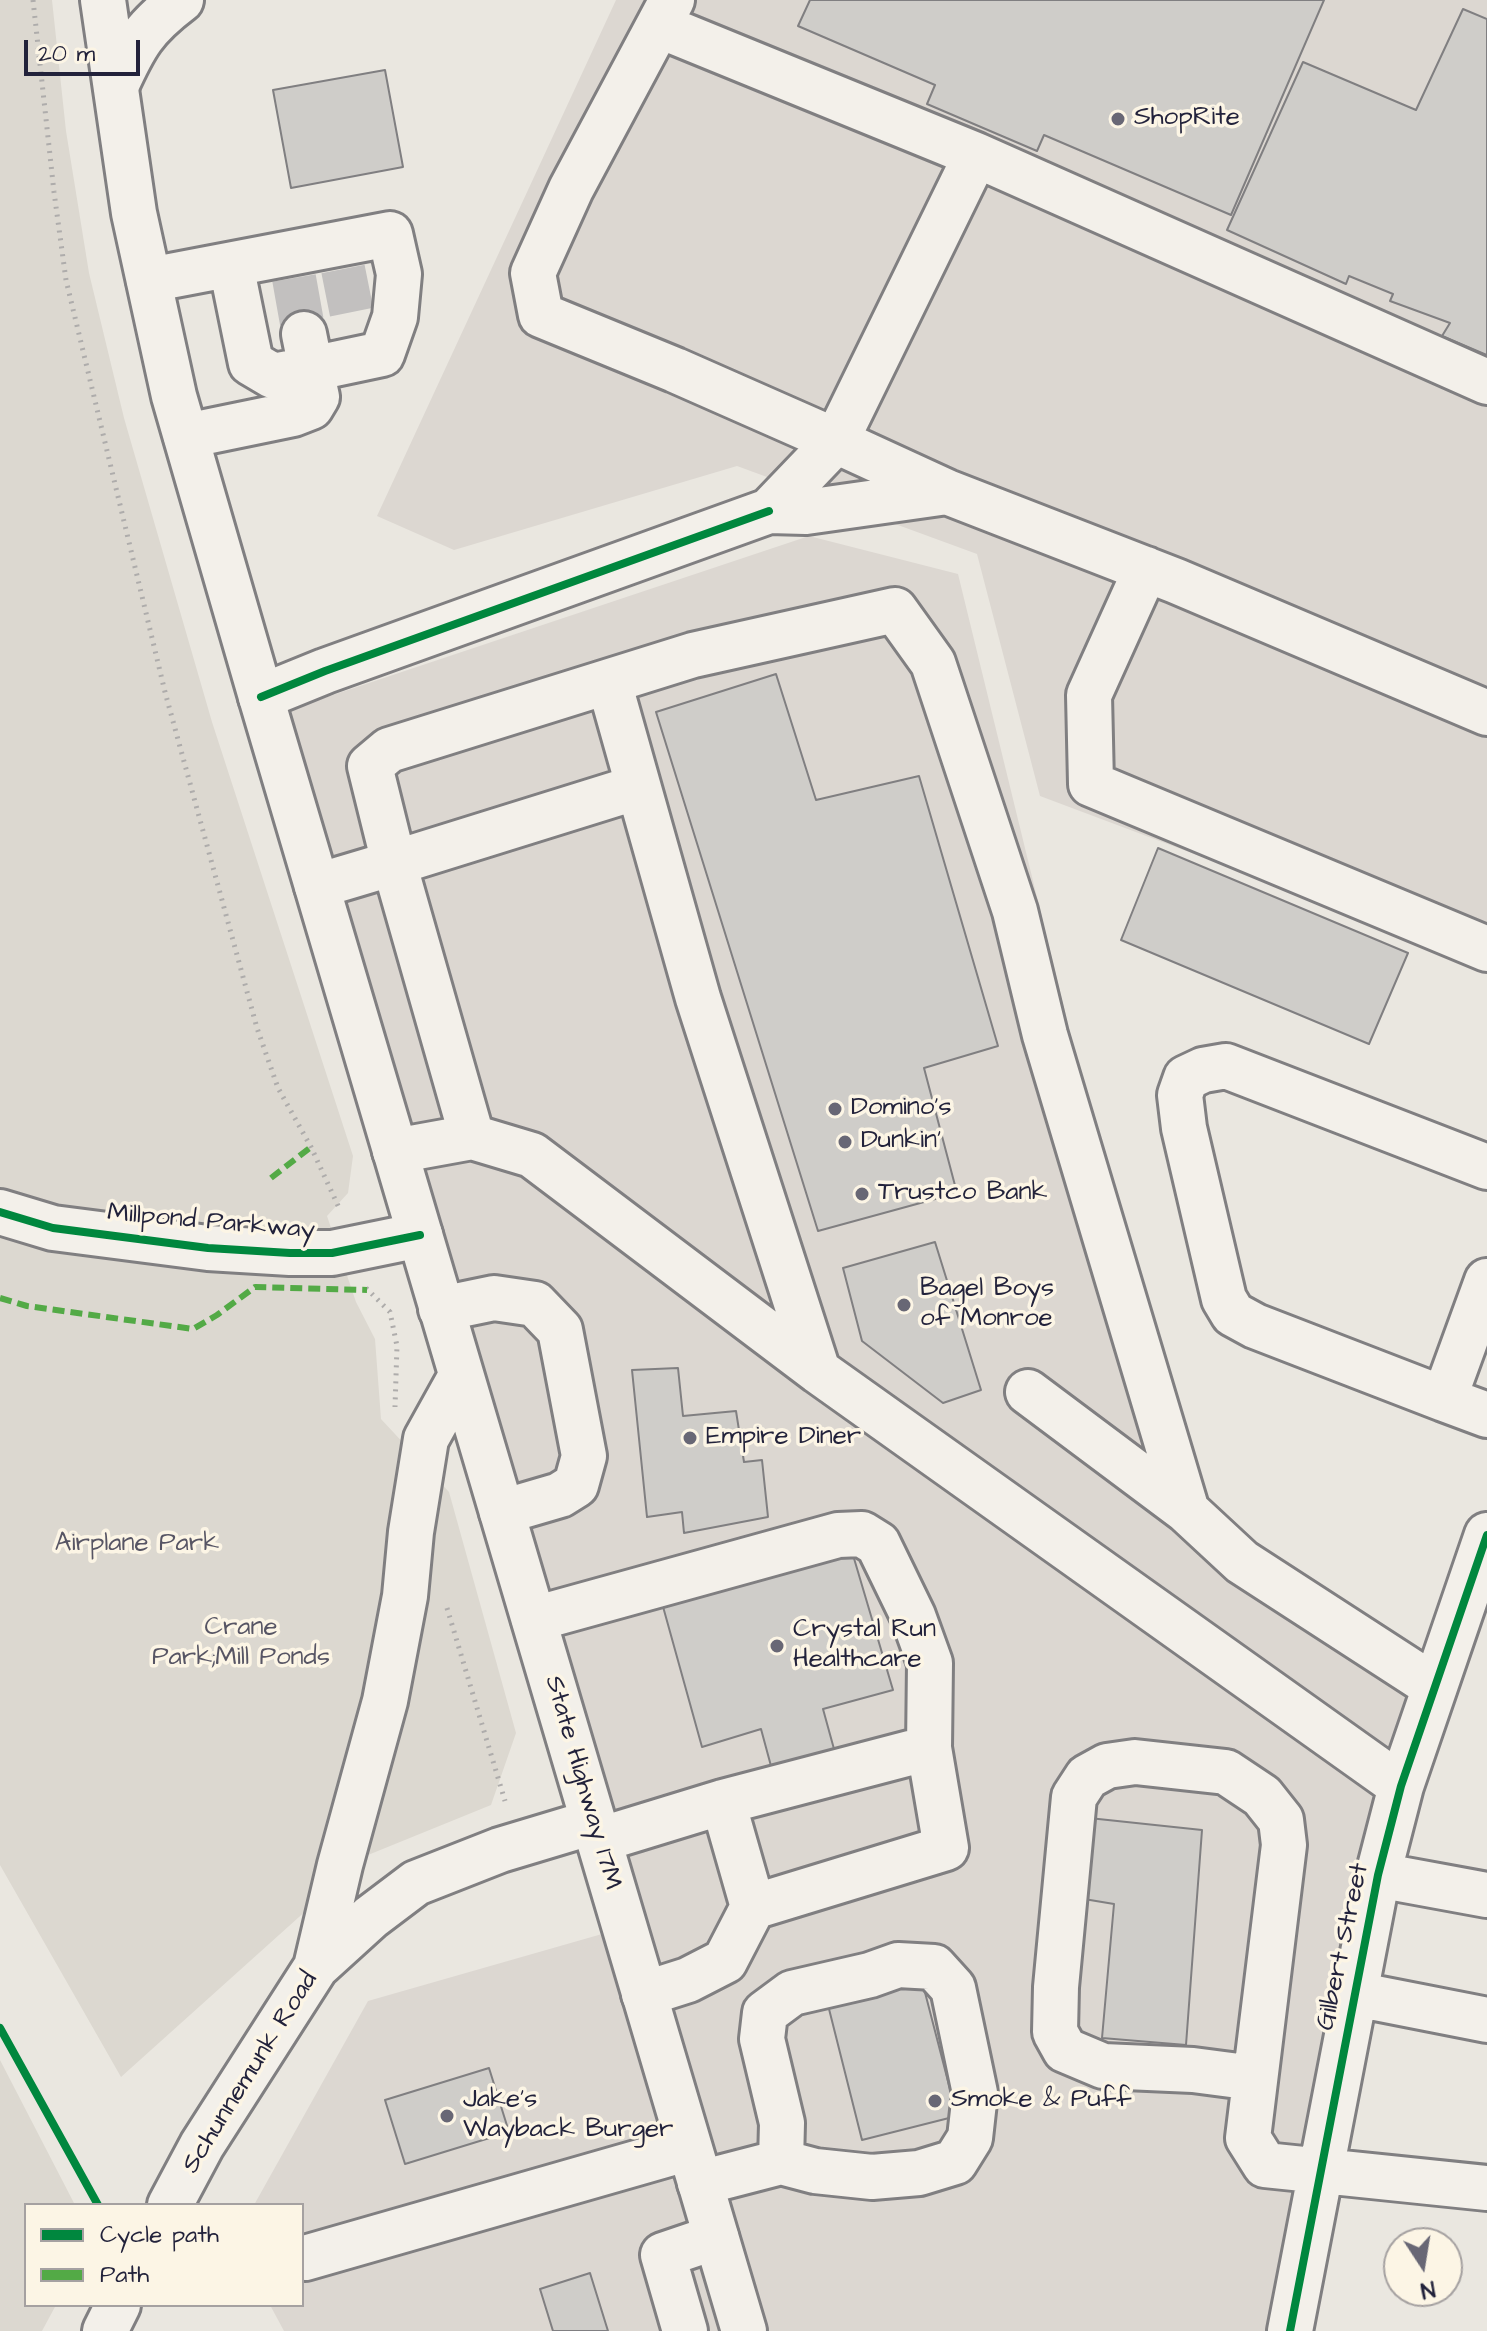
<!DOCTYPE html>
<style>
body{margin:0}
#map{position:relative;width:1487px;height:2331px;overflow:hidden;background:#eae7e0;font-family:"Architects Daughter",sans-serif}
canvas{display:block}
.legend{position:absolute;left:24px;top:2203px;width:280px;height:104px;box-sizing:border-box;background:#fcf5e5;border:2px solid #a5a1a1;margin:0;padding:10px 14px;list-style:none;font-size:24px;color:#22223b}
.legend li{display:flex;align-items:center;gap:16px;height:40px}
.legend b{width:40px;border:2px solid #a5a1a1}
.north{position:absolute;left:1383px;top:2227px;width:80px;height:80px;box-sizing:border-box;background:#fcf5e5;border:2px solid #a5a1a1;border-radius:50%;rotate:168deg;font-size:22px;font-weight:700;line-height:32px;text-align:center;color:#22223b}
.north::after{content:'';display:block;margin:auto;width:28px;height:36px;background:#686775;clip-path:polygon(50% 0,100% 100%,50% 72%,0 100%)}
.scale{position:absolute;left:24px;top:40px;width:116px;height:36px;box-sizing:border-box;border:4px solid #22223b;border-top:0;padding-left:10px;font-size:24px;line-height:28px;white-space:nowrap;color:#22223b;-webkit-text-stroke:6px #fcf5e5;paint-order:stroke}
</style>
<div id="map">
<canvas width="1487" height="2331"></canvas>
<ul class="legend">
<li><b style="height:10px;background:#00873e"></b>Cycle path</li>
<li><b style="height:10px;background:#53aa46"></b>Path</li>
</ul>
<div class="north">N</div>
<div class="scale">20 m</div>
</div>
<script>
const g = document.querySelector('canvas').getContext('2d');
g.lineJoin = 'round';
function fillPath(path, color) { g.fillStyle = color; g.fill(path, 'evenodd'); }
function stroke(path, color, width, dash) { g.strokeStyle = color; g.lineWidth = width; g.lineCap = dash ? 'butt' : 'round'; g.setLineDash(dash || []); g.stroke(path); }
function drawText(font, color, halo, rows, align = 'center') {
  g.font = font + ' "Architects Daughter",sans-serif'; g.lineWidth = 7; g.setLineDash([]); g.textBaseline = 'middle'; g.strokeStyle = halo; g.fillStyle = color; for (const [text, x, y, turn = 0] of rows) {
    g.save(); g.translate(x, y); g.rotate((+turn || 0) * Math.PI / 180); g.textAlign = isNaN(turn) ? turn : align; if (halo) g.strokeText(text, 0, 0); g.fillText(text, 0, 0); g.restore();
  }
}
const built = new Path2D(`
 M616,0H1487V964L1040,796L977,554L737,466L454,550L377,516Z
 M809,536L958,574L1187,1511L1435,1687L1290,2331H284L270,2305H302V2205H254L368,2001L623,1928L267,717Z`);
const green = new Path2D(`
 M0,0H52L66,131L89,273L124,418L212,722L353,1156L348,1193L327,1216L356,1302L375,1339L381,1419L449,1492L516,1733L491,1805L368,1855L121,2077L0,1865Z
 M0,2060L75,2205H26V2305H56L42,2331H0Z`);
const building = new Path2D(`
 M810,0H1324L1231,215L1044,135L1037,151L927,104L935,85L798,26Z
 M1463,9L1487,19V355L1442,336L1450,323L1390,301L1393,294L1349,276L1346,284L1227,230L1303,62L1416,110Z
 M385,70L403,167L291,188L273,90Z
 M776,674L816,800L919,776L998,1046L924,1068L957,1193L818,1231L656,712Z
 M1158,848L1408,953L1369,1044L1121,940Z
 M935,1242L981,1390L943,1403L862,1341L843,1268Z
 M678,1368L683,1416L736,1411L744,1462L762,1460L768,1517L684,1533L682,1512L647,1517L632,1370Z
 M853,1555L893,1690L823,1709L834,1749L771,1766L761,1729L702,1747L662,1603Z
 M1089,1818L1202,1830L1186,2045L1102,2038L1114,1904L1084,1899Z
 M921,1977L957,2116L862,2140L827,2001Z
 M489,2068L509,2132L405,2164L385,2100Z
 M590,2273L608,2331H553L540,2289Z`);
const minorTunnel = new Path2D(`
 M343,269L354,324
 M294,278L304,334`);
const path = new Path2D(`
 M33,0L54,192L66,280L165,692L257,1028L278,1088L311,1147L340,1210
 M366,1288L390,1312L397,1346L395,1407
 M447,1608L505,1801`);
const minor = new Path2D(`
 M660,26L976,155L836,441L675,370L541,315L533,273L571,189L672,0
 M116,86C135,44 144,28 181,0
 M976,155L1487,382
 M231,265L251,363L273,376L311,369L304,334
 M149,280L390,234L399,274L395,317L382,354L311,369L317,397L311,407L293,414L186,436
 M769,511L836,441L947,492L1176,581L1487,713
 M1146,569L1089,695L1091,784L1487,949
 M609,682L698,998L818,1371
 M261,697L325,671L769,511L806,512L947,492
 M638,787L394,863L370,766L389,750L693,655L895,610L933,663L1015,911L1045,1035L1187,1511L1242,1562L1435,1687
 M317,886L394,863L472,1137
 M395,1151L472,1137L532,1155L818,1371L1401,1786
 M0,1212L53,1228L208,1248L290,1253H332L420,1235
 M1487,1281L1444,1399L1487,1415
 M441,1309L494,1298L535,1304L560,1330L584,1456L576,1485L560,1495L502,1512
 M1028,1392L1187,1511
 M1444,1399L1255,1326L1233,1314L1224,1299L1184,1128L1180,1095L1186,1078L1203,1070L1226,1066L1487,1167
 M534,1619L838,1535L862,1534L878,1544L913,1616L930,1663L929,1748
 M599,1840L723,1802L929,1748L946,1848L753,1907L723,1802
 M1378,1875L1487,1895
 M644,1994L688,1980L725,1961L753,1907
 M1355,1994L1487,2020
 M1254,2078L1193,2070L1103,2066L1065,2050L1055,2032L1056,1987L1074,1797L1087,1777L1107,1766L1135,1762L1226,1772L1262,1796L1281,1820L1284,1845L1248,2138L1265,2165L1487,2188
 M700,2183L781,2162L815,2171L872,2177L919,2173L955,2162L970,2138L975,2093L953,1988L934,1967L898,1965L870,1975L792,1993L765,2013L762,2039L782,2123L781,2162
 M305,2258L689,2148
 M685,2331L663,2255L716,2237
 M1290,2331L1378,1875L1401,1786L1487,1535`);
const major = new Path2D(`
 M103,0L134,213L174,396L261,697L744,2331
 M316,1967L340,1865L385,1701L405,1596L411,1532L426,1439L461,1376
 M170,2205L202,2145L316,1967L371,1917L416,1883L500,1850L593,1822
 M105,2331L118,2305`);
const quiet = new Path2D(`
 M271,1178L311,1147
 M0,1298L27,1306L193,1329L217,1315L255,1287L367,1290`);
const cycleway = new Path2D(`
 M261,697L325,671L769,511
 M0,1212L53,1228L208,1248L290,1253H332L420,1235
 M0,2028L98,2205
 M1290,2331L1378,1875L1401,1786L1487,1535`);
const markers = [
 [1118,119,8,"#686775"],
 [835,1109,8,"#686775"],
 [845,1142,8,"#686775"],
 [862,1194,8,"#686775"],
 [904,1305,8,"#686775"],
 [690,1438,8,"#686775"],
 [777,1646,8,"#686775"],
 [935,2101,8,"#686775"],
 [447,2116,8,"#686775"]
];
const poiNames = [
 ["ShopRite",1134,119],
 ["Domino's",851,1109],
 ["Dunkin'",861,1142],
 ["Trustco Bank",878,1194],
 ["Bagel Boys",920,1290],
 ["of Monroe",920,1320],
 ["Empire Diner",706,1438],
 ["Crystal Run",793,1631],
 ["Healthcare",793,1661],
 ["Jake's",463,2101],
 ["Wayback Burger",463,2131],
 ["Smoke & Puff",951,2101]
];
const streetNames = [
 ["Millpond Parkway",211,1223,5],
 ["State Highway 17M",582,1783,74],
 ["Gilbert Street",1344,1947,-78],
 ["Schunnemunk Road",251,2073,-58]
];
const parkNames = [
 ["Airplane Park",137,1545],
 ["Crane",241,1629],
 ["Park;Mill Ponds",241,1659]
];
fillPath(built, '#dcd7d1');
fillPath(green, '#dcd8d0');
fillPath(building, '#cfcdc9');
stroke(building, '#807f81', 2);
stroke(minorTunnel, '#c2c0bf', 44, [44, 22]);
stroke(minor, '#807f81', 50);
stroke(major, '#807f81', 50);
stroke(path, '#aeacab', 5, [2, 6]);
stroke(minor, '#f3f0ea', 44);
stroke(major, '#f3f0ea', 44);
stroke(quiet, '#53aa46', 6, [12, 6]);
stroke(cycleway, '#00873e', 8);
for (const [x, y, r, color] of markers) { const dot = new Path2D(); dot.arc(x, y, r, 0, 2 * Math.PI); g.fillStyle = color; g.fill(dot); stroke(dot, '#fcf5e5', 3); }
drawText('26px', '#22223b', '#fcf5e5', poiNames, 'left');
drawText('26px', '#22223b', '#fcf5e5', streetNames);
drawText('26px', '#575564', '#fcf5e5', parkNames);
</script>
